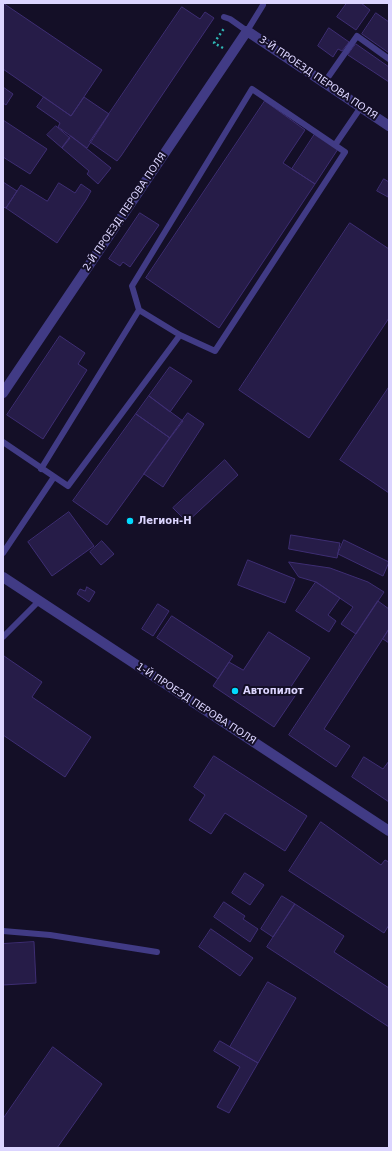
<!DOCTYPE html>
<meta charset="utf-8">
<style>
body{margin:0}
#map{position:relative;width:392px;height:1151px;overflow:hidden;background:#140f27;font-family:"DejaVu Sans",sans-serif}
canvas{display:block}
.frame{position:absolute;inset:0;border:4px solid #dcd5ff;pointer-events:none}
</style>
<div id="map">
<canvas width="392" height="1151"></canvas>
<div class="frame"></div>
</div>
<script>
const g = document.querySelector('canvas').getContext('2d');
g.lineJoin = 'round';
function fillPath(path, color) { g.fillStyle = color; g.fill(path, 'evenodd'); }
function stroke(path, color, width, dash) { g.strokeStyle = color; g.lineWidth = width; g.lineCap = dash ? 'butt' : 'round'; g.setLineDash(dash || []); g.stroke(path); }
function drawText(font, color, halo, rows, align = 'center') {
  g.font = font + ' "DejaVu Sans",sans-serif'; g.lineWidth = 4; g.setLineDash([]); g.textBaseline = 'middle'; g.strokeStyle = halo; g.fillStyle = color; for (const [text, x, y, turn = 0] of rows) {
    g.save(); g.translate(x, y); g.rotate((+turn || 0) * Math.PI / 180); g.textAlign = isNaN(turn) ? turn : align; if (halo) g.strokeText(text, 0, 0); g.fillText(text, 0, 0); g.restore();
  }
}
const building = new Path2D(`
 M3,3L102,70L71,116L3,69Z
 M347,3H361L370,10L356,30L337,17Z
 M182,7L200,19L205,12L214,18L121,156L117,161L90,142Z
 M376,13L389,22V53L362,34Z
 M329,28L349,42L342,51L338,49L333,57L318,46Z
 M356,44L389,67V82L348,55Z
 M3,87L13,94L6,105L3,103Z
 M44,97L71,116L84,97L109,114L87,148L58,127L60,123L37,107Z
 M265,101L305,130L283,163L315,184L219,328L146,278Z
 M3,120L47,149L30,174L3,157Z
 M56,126L70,138L62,148L47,135Z
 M315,134L338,149L315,184L292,169Z
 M71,136L111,168L98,184L87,174L89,171L62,148Z
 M384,179L389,182L388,197L377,191Z
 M3,182L17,191L6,208L3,207Z
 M59,183L75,193L81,184L91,191L86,200L57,243L6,208L21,185L47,201Z
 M140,213L159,225L130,267L123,262L120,266L109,259Z
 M350,223L389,249V318L309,438L239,390Z
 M60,336L85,353L78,364L87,370L43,439L7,415Z
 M170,367L192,381L170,412L149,396Z
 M389,387V493L340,460Z
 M149,396L183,421L170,438L136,414Z
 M188,413L204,424L163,487L144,474Z
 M136,414L170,438L107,525L73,501Z
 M225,460L238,475L187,522L173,508Z
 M69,512L94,546L52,576L28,542Z
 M291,535L340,543L337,558L289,549Z
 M344,540L389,562L383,576L338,554Z
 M102,541L114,554L101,565L90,552Z
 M248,560L295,579L285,603L238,585Z
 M289,562L330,568L368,582L384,592L356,634L341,624L353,607L316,582L299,577Z
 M316,582L340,598L328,615L336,621L329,632L296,611Z
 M87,587L95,592L89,602L77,594L80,589L85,591Z
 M378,601L389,609V629L324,729L350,746L336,767L289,735Z
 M158,604L169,611L153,636L142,629Z
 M172,616L233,656L218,679L157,638Z
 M389,629V643L383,639Z
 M269,632L310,658L290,688L297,693L274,727L213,686L229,662L243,670Z
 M4,656L42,682L32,697L91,737L65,777L3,735V657Z
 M214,756L307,816L285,851L225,813L211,834L189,820L205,795L194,787Z
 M364,757L383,769L389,761V802L352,777Z
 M321,822L381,865L385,860L389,862V925L384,933L289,871Z
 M245,873L264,885L250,905L232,893Z
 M282,896L295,904L273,937L261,929Z
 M224,902L245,916L243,919L258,929L250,942L214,917Z
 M295,904L344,936L334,952L389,988V1027L267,947Z
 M211,929L253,958L240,976L199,947Z
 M34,942L36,983L3,985V944Z
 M268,982L296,998L258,1063L230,1047Z
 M220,1041L258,1063L229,1113L217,1107L240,1067L214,1051Z
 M53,1047L102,1084L57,1148H3V1119Z`);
const path = new Path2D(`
 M223,48L214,43L225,27`);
const lane = new Path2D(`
 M224,17L230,19L247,31L263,5
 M324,83L357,36L389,59
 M335,145L361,107
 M139,310L132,286L252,89L345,152L215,351L180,335
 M3,442L68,486L180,335L139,310L41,469
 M3,553L54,477
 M3,637L39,601
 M3,931L50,935L157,952`);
const street = new Path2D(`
 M3,393L247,31L389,126
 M3,577L389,831`);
const markers = [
 [130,521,4,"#02dafe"],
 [235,691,4,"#02dafe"]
];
const streetNames = [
 ["3-Й ПРОЕЗД ПЕРОВА ПОЛЯ",318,78,34],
 ["2-Й ПРОЕЗД ПЕРОВА ПОЛЯ",125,212,-56],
 ["1-Й ПРОЕЗД ПЕРОВА ПОЛЯ",196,704,33]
];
const poiNames = [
 ["Легион-Н",138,521],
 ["Автопилот",243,691]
];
fillPath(building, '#261c48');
stroke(building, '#3e2e73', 1);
stroke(path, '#30b8b6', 2.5, [2, 3]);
stroke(lane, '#413b85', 6);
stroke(street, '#413b85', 10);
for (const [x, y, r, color] of markers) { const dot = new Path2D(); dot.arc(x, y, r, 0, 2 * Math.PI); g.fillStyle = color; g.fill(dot); stroke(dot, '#140f27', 1.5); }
drawText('10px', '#dcd5ff', '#140f27', streetNames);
drawText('bold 10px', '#dcd5ff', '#140f27', poiNames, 'left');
</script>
